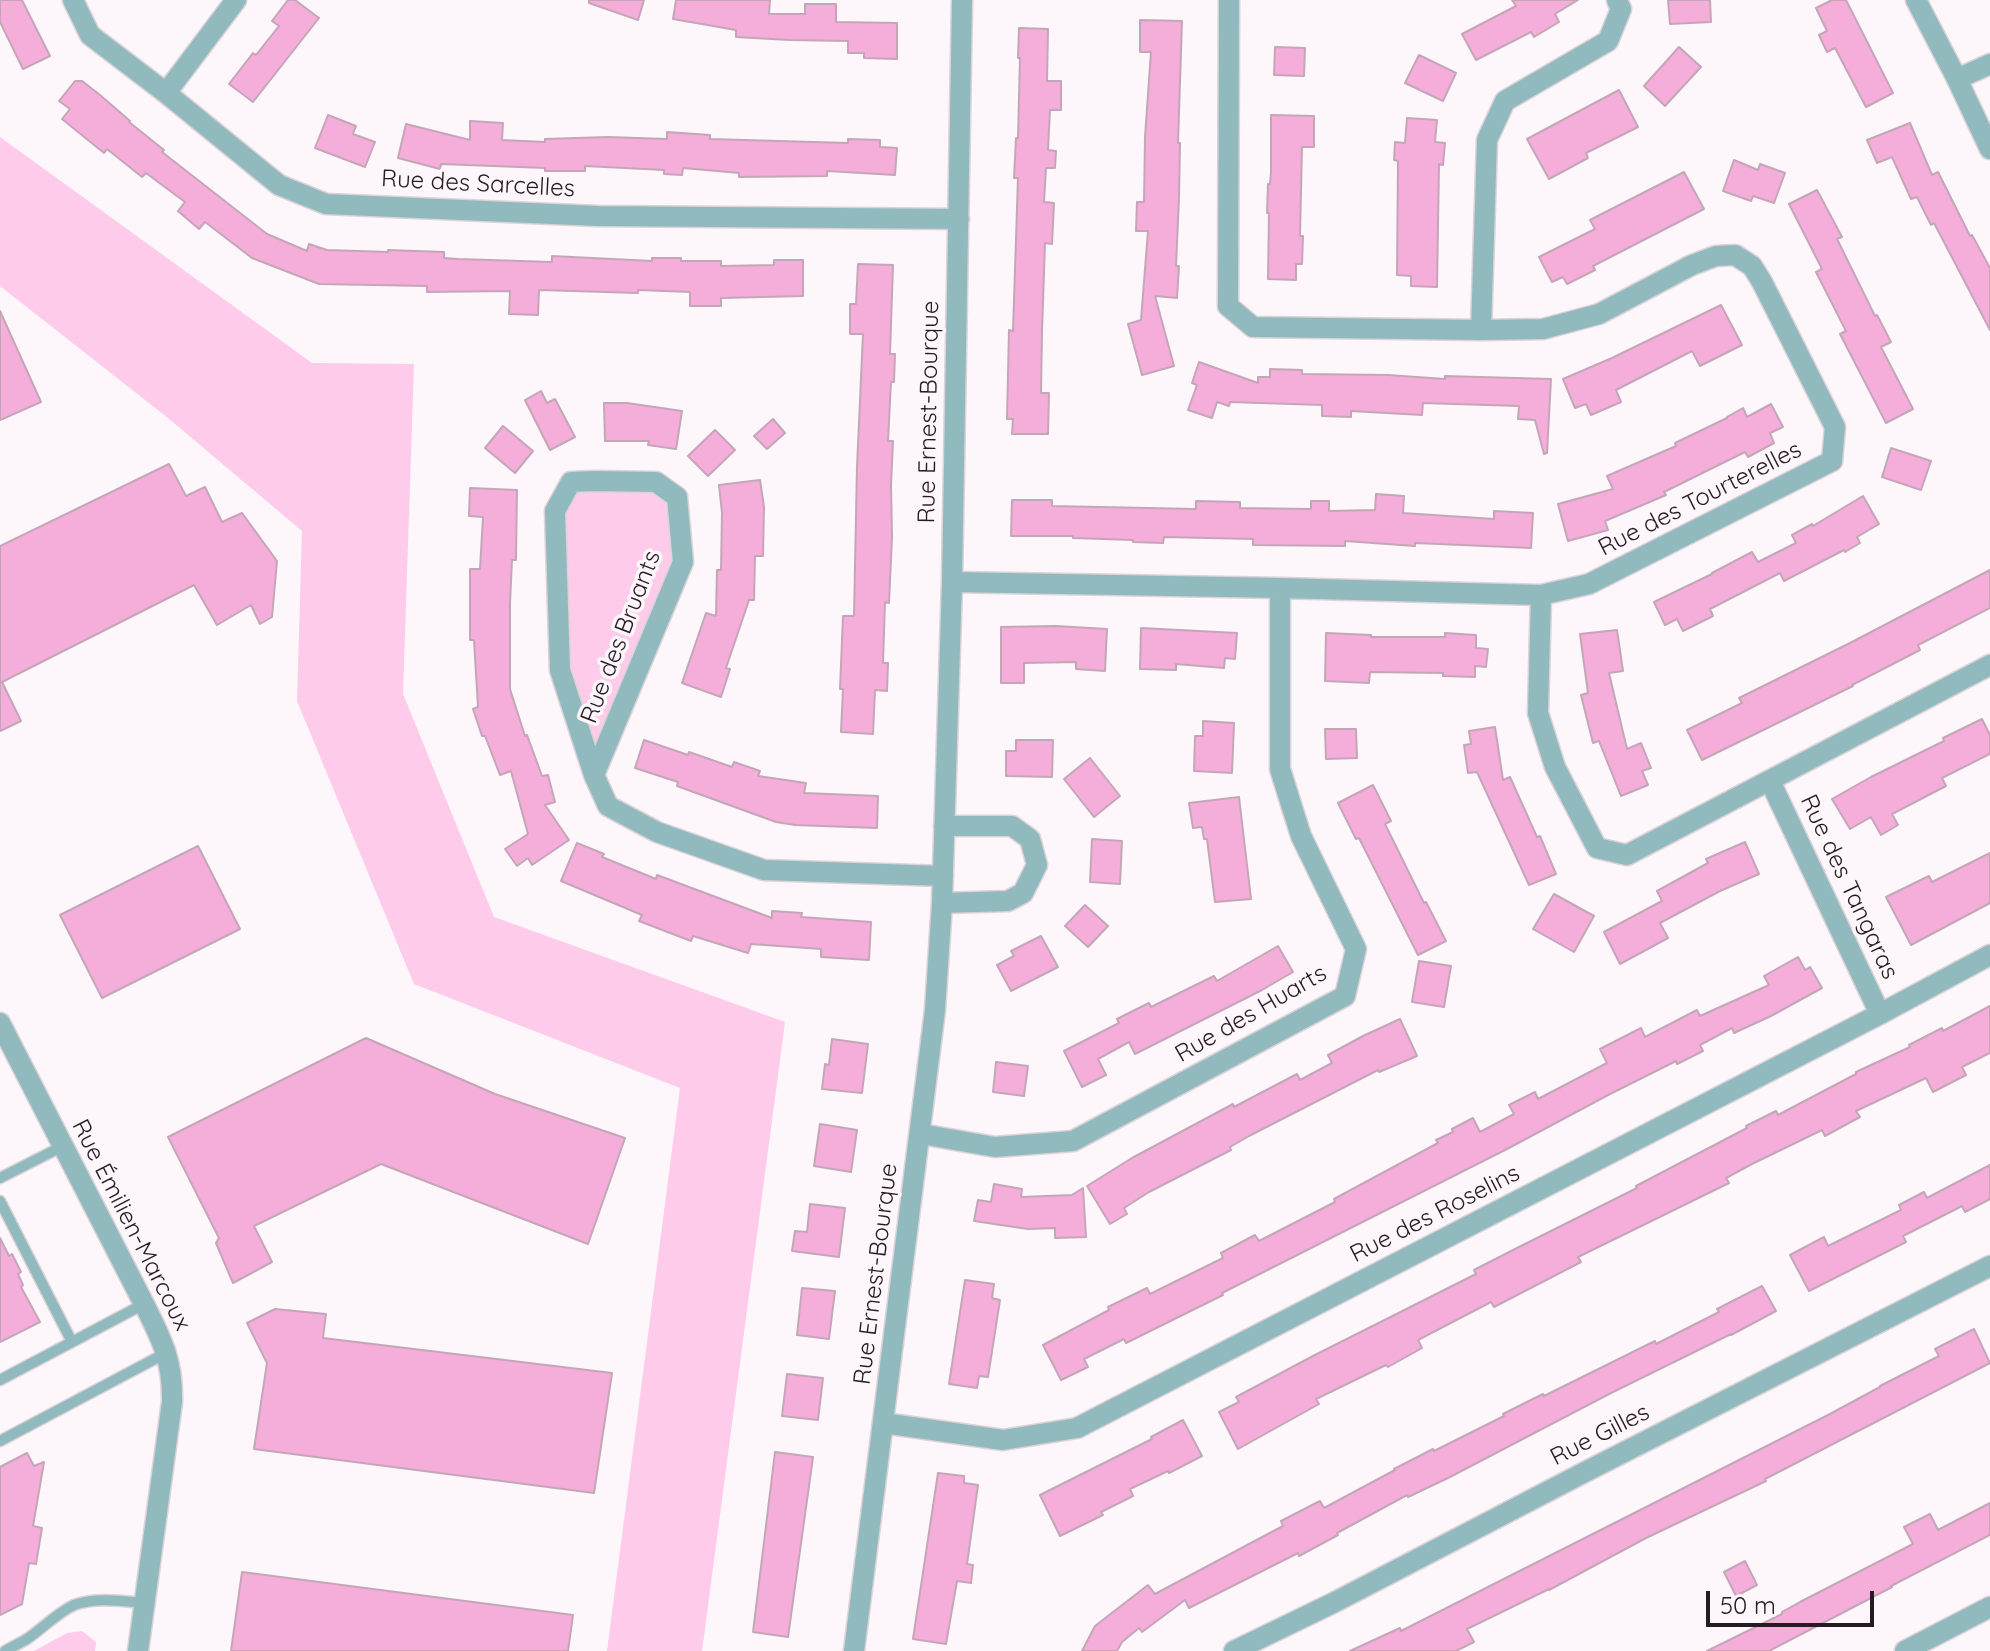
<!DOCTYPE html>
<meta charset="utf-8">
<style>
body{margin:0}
#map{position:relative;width:1990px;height:1651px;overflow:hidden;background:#fdf6fa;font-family:Quicksand,sans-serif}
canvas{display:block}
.scale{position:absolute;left:1706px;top:1591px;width:168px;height:36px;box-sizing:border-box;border:4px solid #261b22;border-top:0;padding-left:10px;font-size:24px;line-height:28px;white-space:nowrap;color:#261b22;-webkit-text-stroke:6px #fdf6fa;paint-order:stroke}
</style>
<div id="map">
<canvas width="1990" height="1651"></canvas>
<div class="scale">50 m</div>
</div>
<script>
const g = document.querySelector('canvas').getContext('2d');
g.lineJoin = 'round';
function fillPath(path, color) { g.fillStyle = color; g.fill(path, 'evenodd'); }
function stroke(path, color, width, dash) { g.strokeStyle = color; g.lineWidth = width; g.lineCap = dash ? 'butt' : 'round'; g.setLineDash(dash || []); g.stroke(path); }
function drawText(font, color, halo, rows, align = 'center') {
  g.font = font + ' Quicksand,sans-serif'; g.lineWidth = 7; g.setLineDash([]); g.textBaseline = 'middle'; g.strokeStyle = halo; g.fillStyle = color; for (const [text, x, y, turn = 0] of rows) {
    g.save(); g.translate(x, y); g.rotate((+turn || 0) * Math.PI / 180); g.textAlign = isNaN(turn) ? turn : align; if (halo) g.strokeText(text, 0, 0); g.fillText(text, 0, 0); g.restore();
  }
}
const green = new Path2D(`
 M0,137L312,363L414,364L403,694L494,917L785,1022L702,1651H607L680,1088L414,984L297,701L302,531L168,418L0,286Z
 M571,482H656L677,497L683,562L594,775L560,670L555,511Z
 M82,1631L96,1642L95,1651H34L67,1633Z`);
const building = new Path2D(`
 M0,0H22L50,56L23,69L0,22Z
 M288,0H295L319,18L253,102L229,84L253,53L256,55L279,26L272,21Z
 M589,0H644L638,20L589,3Z
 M676,0H770L769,14H805V4H836V22L897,23V59L864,58V53H848V41L789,40L736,37V30L673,19Z
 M1512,0H1578L1555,14L1559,22L1534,37L1531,32L1476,60L1462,34L1516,6Z
 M1668,0H1710L1711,22L1670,24Z
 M1832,0H1846L1893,93L1866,107L1835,48L1827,52L1819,35L1827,31L1816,8Z
 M1140,20L1182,21L1178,143H1180L1179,198L1176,266H1179L1177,298L1155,296L1174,366L1142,375L1128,324L1141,320L1148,231H1136L1137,202H1144L1145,137L1151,52H1140Z
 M1019,28L1048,29L1047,81H1061V110H1050L1048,150L1056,151L1055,168H1046L1044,202L1054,203L1052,244L1045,243L1042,332L1041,393H1049L1048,434H1012L1013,419H1007L1009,330L1013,331L1018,178H1014L1016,138H1018L1020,58H1018Z
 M1275,47L1305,48L1304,76L1274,75Z
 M1679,47L1701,67L1665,106L1644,86Z
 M1419,55L1456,73L1443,101L1405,83Z
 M75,81H82L100,95L130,121L129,122L164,150L162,152L267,234L307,251L309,244L327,250L388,252V250L444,252V258L458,259L552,262V256L652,261V258H681V261H721V266L774,265V260H803V296L721,298V306H690V292L638,290V293L539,290L538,315L509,314L510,291L427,292V286L319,284L252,258L205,222L199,229L178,211L185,202L146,173L142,177L107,149L104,153L62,119L70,109L59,101Z
 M1619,90L1638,127L1586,153L1588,158L1549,179L1527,139Z
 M328,115L356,126L353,134L375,142L365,167L315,148Z
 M1271,115L1314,116V147H1302L1300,236H1303L1302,264H1296V280L1268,279L1269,213H1267L1268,184H1270L1271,172Z
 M1407,118L1437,120L1435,142L1445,143L1443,165L1439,164L1437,287L1411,286V276L1397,275L1398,161L1394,160L1395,142L1405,143Z
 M470,121L503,123L502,140L545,142V139L608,137L667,139V132L710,135V139L848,143V139L880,140V147L897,148L895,175L827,171V176L739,177V173L683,168L682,175L664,174V170L585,166V171H545V168L441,164L440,169L398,158L406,124L470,140Z
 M1910,123L1932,175L1938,172L1970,236L1972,235L1990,268V330L1934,223L1931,225L1917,197L1911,199L1892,157L1877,163L1867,140Z
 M1734,160L1758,170L1760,164L1785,173L1774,203L1753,196L1751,201L1723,191Z
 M1684,172L1704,209L1593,266L1595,270L1567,284L1563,277L1552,282L1539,257L1595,229L1590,220Z
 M1817,190L1842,237L1837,239L1875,316L1877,315L1891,342L1881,347L1913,409L1886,423L1840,334L1846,331L1816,272L1822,269L1789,204Z
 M858,264L893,265L890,354H895L894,382H891L888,441H893L891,485L892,537L889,603L885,602L883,663H888L887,691L875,690L873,734L841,732L843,689H840L843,616H854L857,467L863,334H850V304H856Z
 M1721,305L1742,345L1700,366L1692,351L1616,390L1621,402L1591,415L1586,404L1575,408L1563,379L1612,358Z
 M0,311L41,402L0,420Z
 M1199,362L1258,383V377H1270V369L1302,370V374L1388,375L1445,379V376L1551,379L1547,453L1544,454L1535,420L1518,419L1519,406L1423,403L1422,415L1351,411V417L1322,416V405L1230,402L1229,406L1217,402L1212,418L1188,410L1197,385L1192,383Z
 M541,391L547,403L555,399L575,437L550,450L525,400Z
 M604,403H627L682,411L676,449L648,445L649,441H605Z
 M1771,404L1783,427L1770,433L1774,443L1748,457L1745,452L1664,492L1666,495L1605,521L1608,530L1568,541L1558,504L1613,489L1607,476L1676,446L1675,443L1727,418V417L1743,408L1747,417Z
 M773,419L785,433L767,449L754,436Z
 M503,426L533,451L515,473L485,448Z
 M715,430L735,450L708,476L688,456Z
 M1891,448L1931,461L1921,490L1882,477Z
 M169,464L186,496L205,487L222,522L242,513L277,561L272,617L260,624L251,605L217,625L194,585L2,682L21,721L0,731V546Z
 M760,480L764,507L763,556H755L754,600H749L726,668L730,669L721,697L682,683L706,613L716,616L717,570H721L722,513L719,485Z
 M470,488L517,490L516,560H512L510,603V689L525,736L527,735L542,776L548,775L555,802L545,805L569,840L532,865L528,858L517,866L505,849L528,834L511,771L500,775L485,736H482L473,709L478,707L474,640H470V569H480L483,517L469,516Z
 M1376,494L1404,496L1403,513L1494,519V511L1533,513L1531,548L1415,543V546L1345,541V546L1253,545V539L1164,537L1163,543L1133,542V540L1073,538V536H1011L1012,500H1052V506L1196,509V501L1240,502V508L1311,509V501H1329V511L1375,510Z
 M1863,496L1879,524L1857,537L1860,543L1845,552L1844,550L1784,581L1780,573L1710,609L1713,616L1683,631L1677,619L1665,625L1654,602L1712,574V573L1752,552L1758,562L1796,543L1792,535L1812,524L1813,526Z
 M1990,570V608L1918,645L1920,650L1852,685L1853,686L1702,760L1687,730L1742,703L1739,698L1850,643Z
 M1056,626L1107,629L1105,671L1076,669V662L1024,663V683H1001V627Z
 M1141,628L1237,633L1235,659L1225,658L1224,668L1176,664V670L1140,669Z
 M1617,630L1623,671L1609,673L1627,749L1641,743L1651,768L1642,771L1648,785L1621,796L1599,741L1593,743L1581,695L1588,693L1580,634Z
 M1326,633L1371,635V637H1445V633L1476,635V648L1488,649L1486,667L1475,666V677L1443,676V673L1370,672L1369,683L1325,681Z
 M1982,719L1990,735V754L1942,778L1946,786L1892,814L1898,825L1881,835L1871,817L1850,829L1832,799L1871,777L1944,741L1943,738Z
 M1203,721L1234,723L1232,773L1194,771L1195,736H1203Z
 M1495,727L1503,780L1510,777L1537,837L1540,836L1556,874L1529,885L1477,772L1468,773L1464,745L1471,744L1469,731Z
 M1325,729H1356L1357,758L1326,759Z
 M644,740L688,755L689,752L732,767L734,762L760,771L758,776L806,783L804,793L878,796L877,828L795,825L776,822L677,786L678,782L635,768Z
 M1016,740H1053L1052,777L1006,776V751H1016Z
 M1090,758L1120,796L1094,817L1064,779Z
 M1373,785L1391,821L1385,824L1424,903L1426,902L1446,941L1418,955L1359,838L1356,839L1338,803Z
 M1239,797L1251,899L1215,902L1207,839H1204L1202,827L1193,828L1189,803Z
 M1092,839L1122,841L1120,884L1090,882Z
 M1745,842L1759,874L1720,891L1660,923L1668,938L1620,964L1604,932L1662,901L1657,891L1708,863L1706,859Z
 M577,843L604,854L602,857L656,879L657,875L772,918V911L802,913L801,917L871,922L869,960L821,957V949L751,944L748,953L693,936L691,941L639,921L642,915L561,881Z
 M198,846L240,929L102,998L60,915Z
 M1990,853V903L1911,945L1886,897L1929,876L1932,882Z
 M1554,894L1594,916L1574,952L1533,929Z
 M1085,905L1108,926L1088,947L1065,926Z
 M1041,936L1058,967L1011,991L997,965L1014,956L1011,951Z
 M1278,946L1293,972L1262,990L1135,1054L1129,1042L1098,1059L1106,1075L1082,1087L1064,1051L1119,1023L1117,1019L1149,1003L1151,1007L1214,976L1217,981Z
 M1798,957L1805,970L1810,967L1822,988L1771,1016L1734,1033L1732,1028L1700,1045L1703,1051L1677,1064L1676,1061L1610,1094L1507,1149L1222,1293L1223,1295L1126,1343L1124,1339L1084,1359L1088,1367L1061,1380L1043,1345L1109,1310L1108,1307L1147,1288L1150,1294L1223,1258L1221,1253L1255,1235L1259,1241L1335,1202L1334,1199L1438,1143L1436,1140L1453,1132L1452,1129L1473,1118L1480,1132L1514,1114L1509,1105L1535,1092L1538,1099L1607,1063L1600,1049L1641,1028L1645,1037L1697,1010L1700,1016L1769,985L1764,976Z
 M1419,961L1451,966L1444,1007L1412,1002Z
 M1990,1006V1053L1962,1067L1966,1075L1933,1092L1926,1078L1856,1111L1860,1117L1825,1136L1822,1130L1752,1164L1726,1178L1729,1183L1578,1257L1581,1262L1494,1307L1491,1302L1418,1340L1422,1348L1388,1367L1386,1365L1316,1399L1319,1404L1238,1449L1219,1412L1239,1402L1236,1397L1313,1356L1476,1274L1474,1270L1517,1248L1637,1188L1636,1186L1747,1128L1746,1126L1776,1111L1778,1115L1856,1074V1072L1910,1047L1909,1045L1942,1028L1943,1031Z
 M1400,1019L1417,1056L1379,1072L1378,1070L1249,1136L1230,1147L1231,1150L1149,1192L1124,1208L1127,1214L1110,1224L1087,1186L1132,1158L1233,1104L1234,1107L1297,1074L1300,1080L1332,1063L1328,1055L1363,1036Z
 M366,1038L495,1094L625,1138L588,1244L381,1164L254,1226L272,1262L233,1283L216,1243L219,1238L168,1137Z
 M832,1039L868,1044L862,1093L822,1089L825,1064L829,1065Z
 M996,1062L1028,1066L1024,1096L993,1092Z
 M820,1124L857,1130L851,1172L814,1166Z
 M1990,1165V1199L1965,1212L1962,1206L1903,1236L1906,1242L1809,1291L1790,1255L1824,1237L1828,1246L1901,1210L1899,1205L1924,1192L1927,1198Z
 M994,1184L1022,1189L1021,1197L1072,1195L1083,1188L1086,1237L1055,1238V1228L1028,1229L974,1221L978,1200L991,1202Z
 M810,1204L845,1208L839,1257L792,1251L795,1231L807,1232Z
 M0,1238L9,1256L12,1254L21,1272L18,1274L23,1285L21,1287L40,1322L0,1342Z
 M965,1280L994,1284L992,1298L1000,1300L988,1377L979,1376L977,1388L949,1384Z
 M1762,1286L1776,1311L1731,1335V1334L1611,1393L1448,1478L1408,1497L1407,1495L1337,1533L1338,1535L1299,1556L1298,1553L1189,1608L1185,1600L1142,1632L1139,1628L1122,1642L1117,1651H1082L1095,1626L1148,1585L1155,1594L1283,1526L1281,1521L1320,1501L1324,1508L1395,1470L1394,1469L1433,1449L1434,1451L1504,1416L1503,1414L1543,1394L1544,1396L1655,1341L1656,1344L1719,1312L1717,1309Z
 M802,1288L835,1291L829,1339L797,1335Z
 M275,1309L326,1314L323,1338L612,1373L594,1493L254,1449L267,1363L247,1323Z
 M1974,1329L1990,1363L1765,1479L1766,1481L1646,1538L1549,1590V1589L1467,1629L1474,1642L1456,1651H1350L1400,1628L1401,1631L1830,1414L1880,1387V1386L1939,1356L1935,1349Z
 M787,1374L823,1378L818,1420L782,1416Z
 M1183,1420L1202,1456L1169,1473L1168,1471L1130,1489L1133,1496L1101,1512L1103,1515L1060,1536L1040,1495L1152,1439L1151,1437Z
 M775,1452L813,1457L788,1637L753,1632Z
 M27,1453L34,1466L44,1462L33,1526L42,1528L36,1564L29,1563L22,1604L0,1615V1467Z
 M938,1473L964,1476V1483L978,1485L967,1564L973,1565L971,1583L957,1581L946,1644L913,1639Z
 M1990,1503V1535L1891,1586L1892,1587L1846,1611L1769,1651H1707L1782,1614V1612L1800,1602L1913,1544L1904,1527L1930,1514L1938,1530Z
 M1745,1561L1757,1585L1736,1596L1724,1572Z
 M242,1572L573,1615L568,1651H231Z`);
const service = new Path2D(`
 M0,1178L63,1146
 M0,1201L72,1342
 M0,1380L144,1304
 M0,1441L166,1353
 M5,1651C12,1647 20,1643 27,1639C43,1628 57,1613 74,1605C95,1597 123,1601 144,1603`);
const minor = new Path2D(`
 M73,0L90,35L166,93L279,185L326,204L598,216L959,219
 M1916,0L1957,79L1990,149
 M1957,79L1990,64
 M166,93L236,0
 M1481,330L1487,140L1505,101L1608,41L1621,9L1617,0
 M952,582L1280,588L1541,595L1589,584L1832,461L1835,427L1762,282L1752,266L1735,255L1716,256L1692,265L1599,314L1543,329L1481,330L1253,327L1228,306L1229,0
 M1541,595L1538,713L1555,767L1597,848L1627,855L1990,665
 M594,775L683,562L677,497L656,482L594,481L571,482L555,511L560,670L594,775L608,806L657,832L764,870L943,876
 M1770,781L1880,1014
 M942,903L1008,901L1023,893L1037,865L1030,839L1012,826H944
 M0,1023L144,1304C162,1340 173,1361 172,1402L138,1651
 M921,1134L995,1147L1073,1141L1345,996L1356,949L1301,836L1280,769V588
 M883,1423L1003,1440L1077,1428L1880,1014L1990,955
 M854,1651L935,1010L942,903L952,582L962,0
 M1234,1651L1335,1602L1583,1473L1990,1266
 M1905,1651L1990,1607`);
const streetNames = [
 ["Rue des Sarcelles",478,184,3],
 ["Rue Ernest-Bourque",929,412,-89],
 ["Rue des Tourterelles",1700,499,-27],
 ["Rue des Bruants",621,637,-69],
 ["Rue des Tangaras",1849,887,65],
 ["Rue des Huarts",1251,1014,-30],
 ["Rue des Roselins",1435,1214,-27],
 ["Rue Émilien-Marcoux",131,1225,63],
 ["Rue Ernest-Bourque",876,1274,-83],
 ["Rue Gilles",1600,1435,-27]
];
fillPath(green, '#fecbea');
fillPath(building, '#f5aeda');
stroke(building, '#c5a6b9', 2);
stroke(service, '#dbd3d7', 13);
stroke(minor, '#dbd3d7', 23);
stroke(service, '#90babe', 10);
stroke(minor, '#90babe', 20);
drawText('24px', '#261b22', '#fdf6fa', streetNames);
</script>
